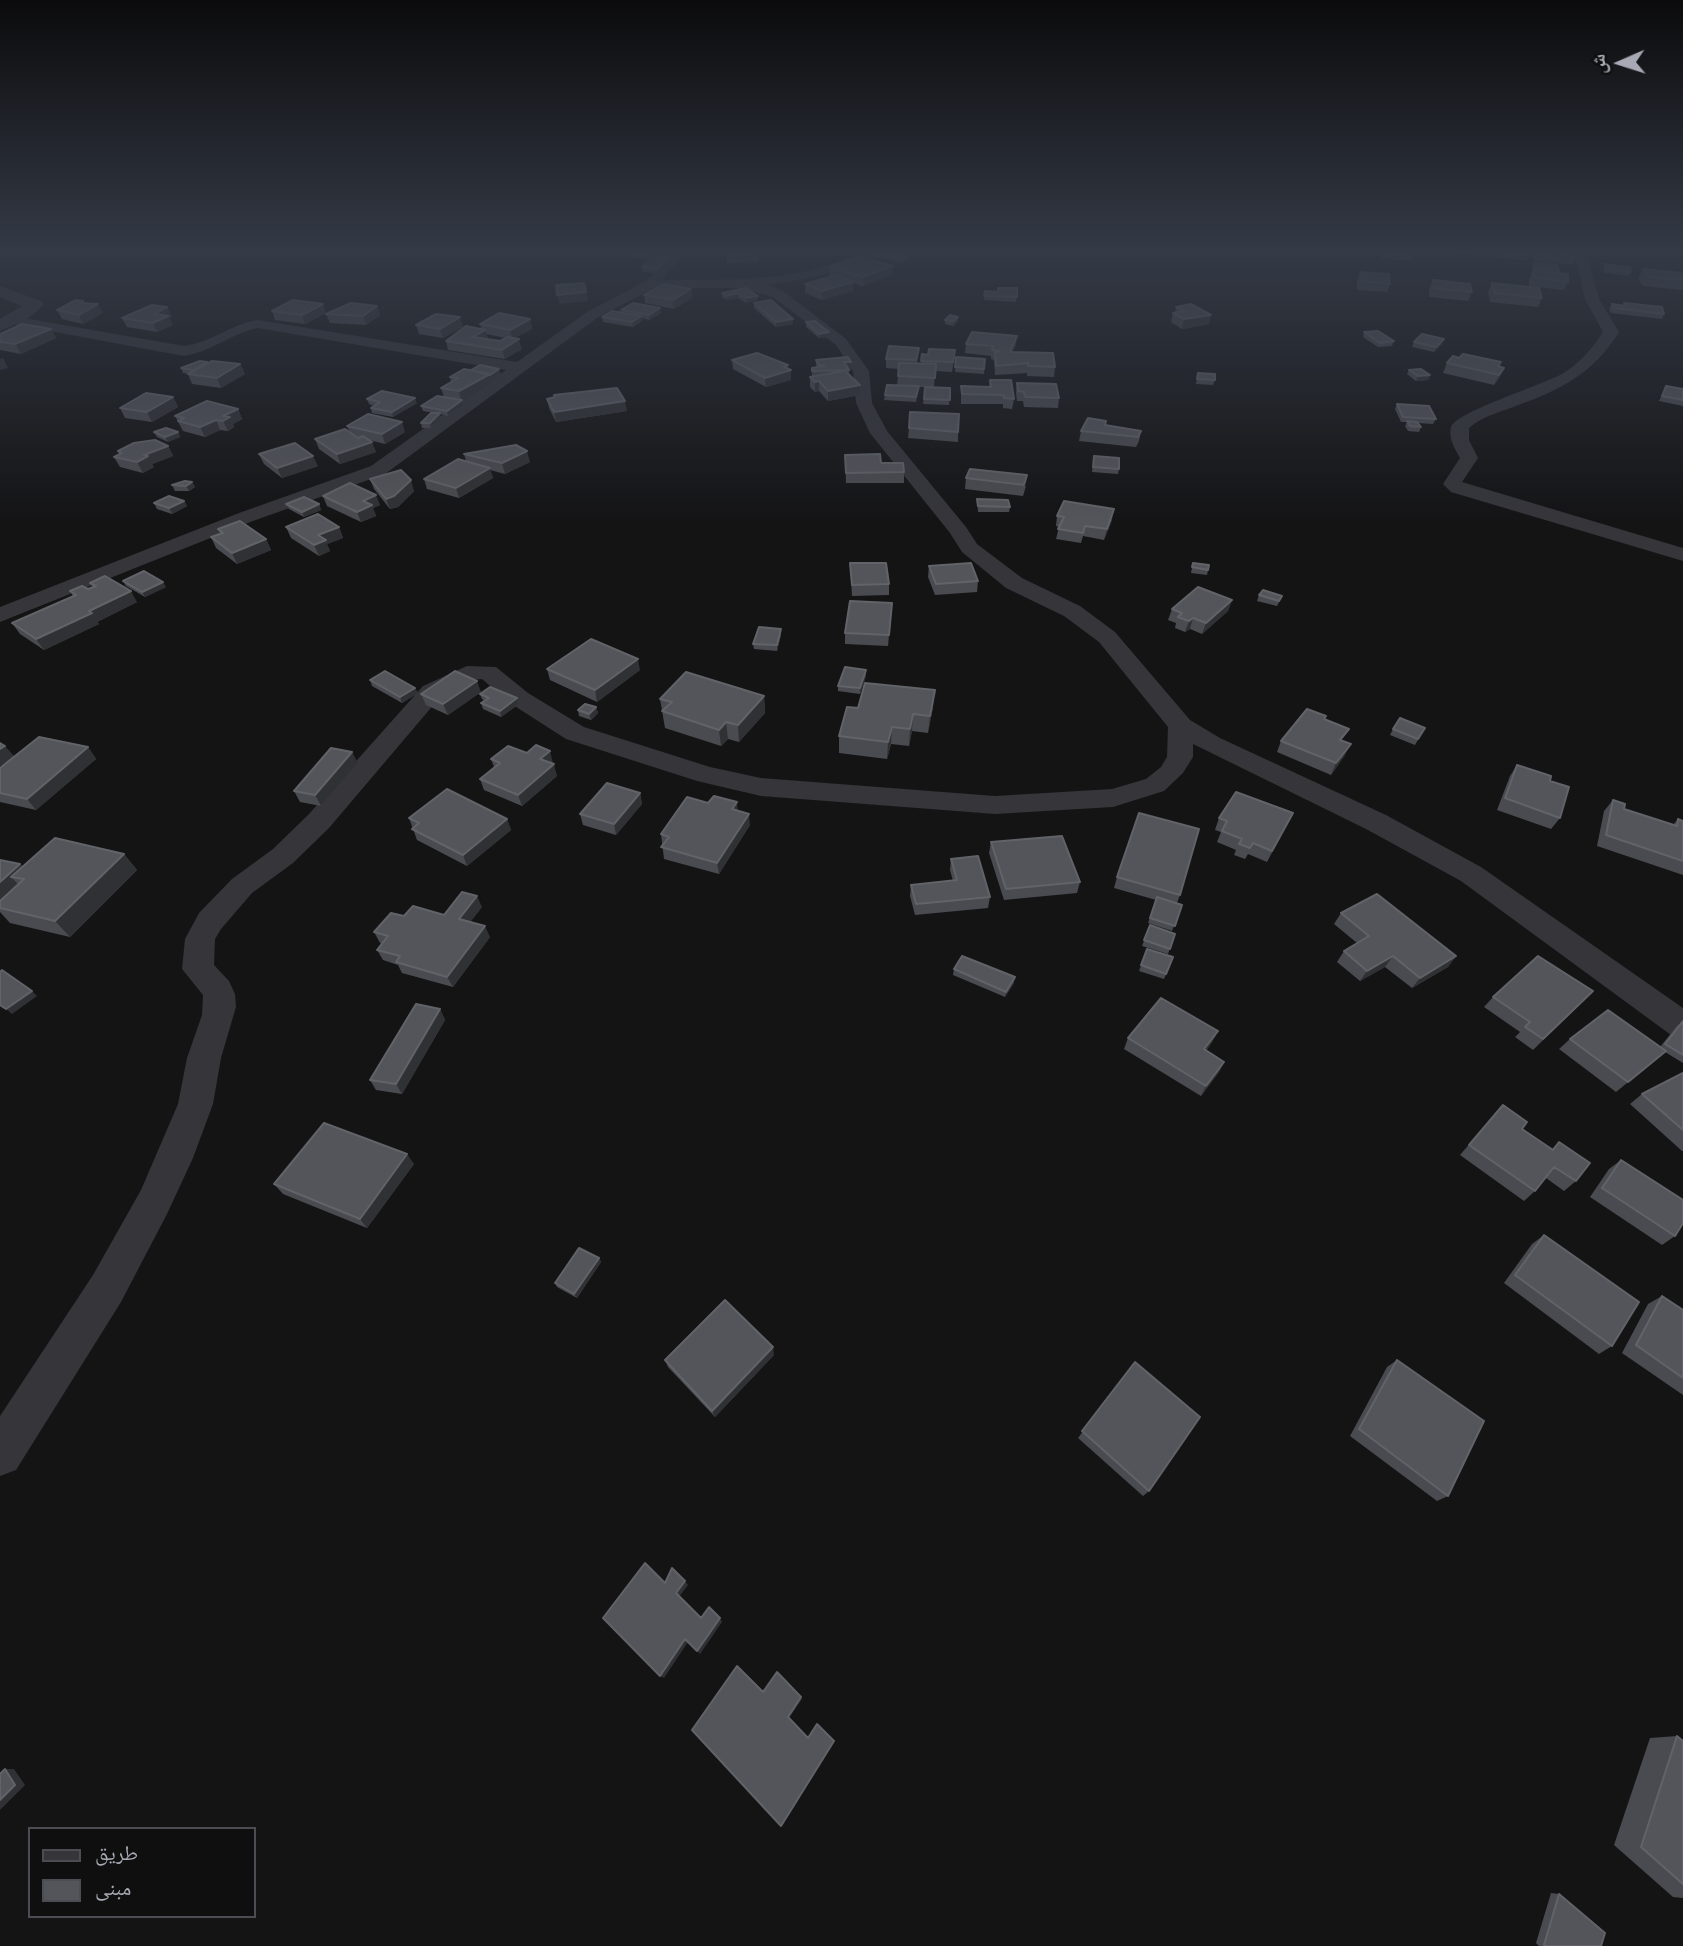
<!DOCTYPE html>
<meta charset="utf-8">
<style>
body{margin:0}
#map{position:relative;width:1683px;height:1946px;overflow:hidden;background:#141415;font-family:"Fira Sans Condensed","Noto Naskh Arabic",sans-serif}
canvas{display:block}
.legend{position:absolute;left:28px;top:1827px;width:228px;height:91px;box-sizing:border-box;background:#0f0f10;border:2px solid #4c4d52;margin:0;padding:9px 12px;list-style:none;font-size:21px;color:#a7aab4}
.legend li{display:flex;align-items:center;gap:14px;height:35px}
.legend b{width:35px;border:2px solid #4c4d52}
.north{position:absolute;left:1585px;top:28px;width:70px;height:70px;-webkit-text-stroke:5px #0f0f10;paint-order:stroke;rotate:267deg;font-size:19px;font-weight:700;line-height:28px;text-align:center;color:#a7aab4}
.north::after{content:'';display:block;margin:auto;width:24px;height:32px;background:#a7aab4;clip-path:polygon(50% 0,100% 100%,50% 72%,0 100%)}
</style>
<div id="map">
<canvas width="1683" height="1946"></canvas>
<ul class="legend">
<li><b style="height:9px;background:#35353a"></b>طريق</li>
<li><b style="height:19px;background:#54555a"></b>مبنى</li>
</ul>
<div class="north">ش</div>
</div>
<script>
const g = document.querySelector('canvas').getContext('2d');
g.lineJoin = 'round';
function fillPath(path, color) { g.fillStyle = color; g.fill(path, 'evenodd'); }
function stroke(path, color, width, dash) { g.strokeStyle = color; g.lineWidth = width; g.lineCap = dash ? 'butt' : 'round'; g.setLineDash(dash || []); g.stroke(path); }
const minor = new Path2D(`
 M674,251H687L662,280C713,280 758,281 808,271C836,264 862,251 891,251L816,277L768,285L783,291L846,339L869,371L872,403L887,431L966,527L977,544L1022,578L1080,606L1115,632L1190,720L1220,738L1386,815L1481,867L1683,1008V1039L1671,1035L1461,881L1366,829L1193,744V757L1183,773L1164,791L1113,807L995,814L761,796L697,781L566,739L510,703L482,679L472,680L441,696L329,828L293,863L252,893L221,929L215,939L214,965L229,981L235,994L236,1007L221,1058L213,1104L193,1158L167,1214L121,1302L16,1470L0,1476V1416L93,1275L141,1190L178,1104L187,1058L202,1015L203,995L182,969L185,939L199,913L232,879L273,849L309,814L423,686L467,666L496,667L528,693L584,727L710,767L761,778L995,796L1112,789L1146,779L1161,767L1167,757L1168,727L1099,642L1064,616L1006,588L962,552L950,533L870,433L856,403L853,371L836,345L773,297L739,288H654L597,318L385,474L253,521L0,622V607L239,513L371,466L506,370L258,328C232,333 211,352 184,356L12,324L5,320L7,317L12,316L184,346C210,343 231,324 258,320L517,362L587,312L646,281Z
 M1574,251H1586L1599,299L1619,332C1592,375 1560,390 1513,407C1497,413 1481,417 1469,428V440L1478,458L1462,482L1683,548V561L1451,492L1443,484L1460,458C1455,449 1448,438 1451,427C1456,412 1542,385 1562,374C1580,363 1592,349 1603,332L1585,299Z`);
const tertiary = new Path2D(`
 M0,286L41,301L44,305L26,320L0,331V319L22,306L0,297Z`);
const wall = new Path2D(`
 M655,251H676L673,256L656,255Z
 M655,251L654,257L669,262L658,273L643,272L642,267L652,258H630V254Z
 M760,251L758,262L727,263V254Z
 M1382,251L1413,257L1412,261L1381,258Z
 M1439,251H1476L1474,255Z
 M1497,251H1527L1528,256L1526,260L1498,258Z
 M1547,251H1573L1572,254Z
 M1534,252L1575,260L1573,265L1534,261L1532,256Z
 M873,253L909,255V259L902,263L873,257Z
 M1534,263L1559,273L1568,282L1564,290L1529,286V278L1533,271L1532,267Z
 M1605,264L1631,272L1629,276L1604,273L1603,269Z
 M893,266V274L863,286L853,283V291L822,300L805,293V284L832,277L829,276V267Z
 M1643,269L1683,275V288L1682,290L1643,286L1638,278Z
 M1360,272L1390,284L1387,292L1357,290V280Z
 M1433,280L1472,292L1468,301L1430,297L1429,289Z
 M1492,283L1542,298L1538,307L1490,302L1488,292Z
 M746,288L758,296V300L746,303L738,298L727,300L722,297V293Z
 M1017,288L1016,302L984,300L985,291L998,292Z
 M691,289L692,298L674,309L645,303L644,295Z
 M83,301L84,303L103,313L83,324L62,319L57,310L64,307V305Z
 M754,303L793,319V324L776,327L754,308Z
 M1624,303L1664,314L1662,319L1611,313L1609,309L1612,304L1623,306Z
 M377,306L380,315L366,325L330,323L326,314Z
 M167,307L172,317L169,318L173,325L157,332L127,327L122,318Z
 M1176,307L1209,324L1182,329L1171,322L1173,313H1175Z
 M621,310L661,313L649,320L642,318V321L633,327L603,322L602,317L622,313Z
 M272,311L326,313L305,324L275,320Z
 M958,317V321L953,326L945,324V320Z
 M530,319L532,329L514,338L522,349L505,359L448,350L446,341L481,329L480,324ZM486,334L506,338L500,341L488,339Z
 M806,322L829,337L819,338L806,327Z
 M416,325L463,327L443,338L419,334Z
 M51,329L56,338L21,354L0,350V334Z
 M1364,332L1394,341L1392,346L1378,347L1363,337Z
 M1414,342L1442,344L1434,352L1412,347Z
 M966,344L1016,345L1013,352L1055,367L1054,377L1027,376V373L995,375L994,360L991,359V356L965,353Z
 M919,348L917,364H921L922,354L928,355L955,350L952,372L935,371L934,387L950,388L949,405L923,404L925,387H919L916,402L884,400L885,395L897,385L899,369L886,368V359Z
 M848,357L851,371H849V375L860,395L828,401L819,391L815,392L810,387V377H812V368L816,367V360Z
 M956,357L985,359L984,374L955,372Z
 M732,360L788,369L791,370V380L766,387L733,369Z
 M208,363L240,364L245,374L221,388L192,384L188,374H189L183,373L181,368Z
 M1447,363L1499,367L1500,377L1494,385L1443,373Z
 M1409,370L1430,375L1428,380L1416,381L1407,374Z
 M1198,373L1215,380L1213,385L1196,384Z
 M501,374L491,380L492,384L463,401L464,405L448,416L440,414L441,418L431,428H422L421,423L435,413L423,411L421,406L444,397L441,388L451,382L450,377Z
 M990,380L1014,399L1012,409L1003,408V404H961V386L989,387Z
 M1017,383L1059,398L1058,408L1024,407L1023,401H1017L1016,393Z
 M1666,386L1683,389V406L1659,401Z
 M173,397L178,407L152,422L125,418L120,408Z
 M367,399L417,403L393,417L372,413L371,408L374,406L369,404Z
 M547,399L627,411L556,422L549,408Z
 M1397,404L1436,419L1433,424L1418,423L1421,427L1419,432L1408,431L1405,426L1407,422H1401L1395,409Z
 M238,409L242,419L233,424L234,427L228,431L220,430L205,437L183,431L175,416Z
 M1106,421V425L1141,431L1139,441L1136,447L1079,441L1081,431Z
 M347,426L405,432L385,444L369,440L376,452L340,464L319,449L315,439L350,433Z
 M909,428L958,432V442L908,438Z
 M154,432H178L180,437L168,442L157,437Z
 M168,446L173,456L152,464L154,467L143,473L120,467L114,457L119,454L118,451Z
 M259,454L318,466L282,478L264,464Z
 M464,454L530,462L505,474L490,470L493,478L459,498L427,489L424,479L466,461Z
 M845,455L881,463L904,472V483H846Z
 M1094,456L1119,469L1118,474L1092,472Z
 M966,478L1026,486L1023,496L965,489Z
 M370,479L414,491L398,507L390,509L374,489Z
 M192,482L195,487L189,491H175L172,485Z
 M323,496L380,505L373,508L376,516L361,522L327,506Z
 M977,499L1010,507L1009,512H978Z
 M184,501L187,506L172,514L157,509L154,503Z
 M286,504H319L321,510L304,517L289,509Z
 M1057,516L1112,520L1104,540L1083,536L1081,543L1056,539L1059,527L1056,526Z
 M286,527H339L343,538L327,544L330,551L319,556L291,538Z
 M218,529L266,539L271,550L237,564L216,548L211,537L220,534Z
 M850,563L889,584V595L852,596Z
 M1193,563L1208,570L1207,575L1191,573Z
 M929,566L978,581L977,592L935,595L928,577Z
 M123,581L166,587L145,597L126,586Z
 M90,583L137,602L97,622L99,624L44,650L20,634L12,623L73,596L70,591L88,589L93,587Z
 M1259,595L1282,596L1277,606L1257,601Z
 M1232,600L1228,611L1202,634L1190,629L1185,632L1175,628L1176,623L1168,620L1172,609Z
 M892,603L888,646L845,644V633Z
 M781,635L777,651L754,649L753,644Z
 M547,669L640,670L597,702L550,680Z
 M866,670V676L860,694L838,691V686Z
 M370,680L415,688L418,693L402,703L372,686Z
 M481,692L448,715L426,705L421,694Z
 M480,694L517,698L519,704L501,717L483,709L481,703L485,701L482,699Z
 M764,696L765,713L739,742L728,739L721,746L665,728L660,699Z
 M596,707L598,713L591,720L579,716L578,710Z
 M933,707L928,733L912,731L909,746L891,744L887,759L839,753V736L858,708Z
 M1325,720L1343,741L1345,755L1331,775L1277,752L1281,741Z
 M1425,728L1415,745L1390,735L1393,729Z
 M88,747L96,759L36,810L0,802V768L14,757Z
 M491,759L553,763H552L557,776L522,806L484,790L480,779L494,767Z
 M358,763L321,806L300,802L294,791Z
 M1517,765L1550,781L1560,818L1551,829L1497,810L1510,776Z
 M640,793L642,804L616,835L583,825L580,814Z
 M1613,800L1624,809L1673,825L1678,819L1683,821V875L1597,846L1604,811Z
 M737,802V811L750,825L719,874L664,859L661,834L708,803Z
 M1293,813L1267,862L1248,854L1245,859L1234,855L1236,850L1217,842L1221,832L1215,830L1219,818Z
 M409,818L507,819L511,830L467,866L417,840Z
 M991,842L1080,882L1077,893L1004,900L989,853Z
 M124,854L137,870L70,937L10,923L0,912V860L20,864L23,867Z
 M951,859L990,897L988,908L915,915L910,896L911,885L953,881L950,870Z
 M1117,877L1180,895L1177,903L1182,905L1172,931L1148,923L1156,900L1114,888Z
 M482,907L470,922L490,937L453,987L402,973L398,965L383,960L377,950L382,944L380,943L374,932L404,916L444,915Z
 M1341,913L1456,956L1448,967L1412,988L1385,967L1360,981L1337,962L1344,951L1357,943L1334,924Z
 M1150,925L1175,934L1168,954L1142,946Z
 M1147,949L1173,957L1164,979L1139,971Z
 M954,969L1014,983L1005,997L953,975Z
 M1593,991L1533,1050L1515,1037L1520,1032L1484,1007L1493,997Z
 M440,1009L445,1020L402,1094L376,1090L370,1080Z
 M1683,1021V1063L1665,1052L1616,1092L1559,1049L1570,1039L1660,1047L1677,1026Z
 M1218,1031L1212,1042L1206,1051L1224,1062L1219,1072L1201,1096L1124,1049L1128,1038Z
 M1683,1073V1151H1682L1630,1104L1642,1094Z
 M1503,1105L1522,1129L1552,1149L1559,1142L1576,1181L1564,1191L1546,1178L1535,1191L1524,1201L1460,1155Z
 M1621,1160L1675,1236L1662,1245L1590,1197L1609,1169Z
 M414,1164L367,1228L283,1194L274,1184Z
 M1544,1235L1612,1346L1599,1354L1504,1283L1532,1244Z
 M599,1258L601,1262L577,1298L557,1287L555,1283Z
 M1662,1296L1683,1310V1395L1622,1353L1648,1304Z
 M774,1355L715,1417L668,1367L665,1360Z
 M1397,1360L1448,1496L1437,1501L1350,1436L1387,1367Z
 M1135,1362L1149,1491L1143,1496L1078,1438Z
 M1677,1736L1683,1741V1898L1673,1897L1614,1845L1650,1738Z
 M1551,1893L1559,1894L1601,1946H1539L1536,1943Z`);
const shadedWall = new Path2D(`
 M909,255V259L902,263V259Z
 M669,257V262L658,273L657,269Z
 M893,266V274L863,286V277Z
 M853,282V291L822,300V291Z
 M691,289L692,298L674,309L673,300Z
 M586,292L588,301L559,304L557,295Z
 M738,293V298L727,300L726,296Z
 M758,296V300L746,303V298Z
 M83,301L87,310L98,304L103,313L83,324L79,315V303Z
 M323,304L326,313L305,324L302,315Z
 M377,306L380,315L366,325L363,316Z
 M167,307L172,317L169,318L173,325L157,332L153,323L154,314Z
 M660,308L661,313L649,320V315Z
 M1211,315L1209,324L1182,329L1184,319Z
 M641,316L642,321L633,327L632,322Z
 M460,317L463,327L443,338L440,329Z
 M958,317V321L953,326L954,321Z
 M530,319L532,329L512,339L510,330Z
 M793,319V324L776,327V322Z
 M51,329L56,338L21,354L15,344Z
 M485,330L488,339L473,337Z
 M829,332V337L819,338V334Z
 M1017,336L1016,345L1009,362L1010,352Z
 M519,339L522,349L505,359L502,350Z
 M1444,339L1442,344L1434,352L1436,347Z
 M3,358L8,368L0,370V359Z
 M844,362H851V371H849Z
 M240,364L245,374L221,388L217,378Z
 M788,365V371L791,370V380L766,387L765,378Z
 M1504,368L1500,377L1494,385L1499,375Z
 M499,369L501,374L491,380L492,384L463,401L464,405L448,416L447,411L461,401L459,391Z
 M1430,375L1428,380L1416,381L1418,376Z
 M819,381V391L815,392V382Z
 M860,385V395L828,401V391Z
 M173,397L178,407L152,422L147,412Z
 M415,398L417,403L393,417L392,412Z
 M625,401L627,411L556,422L554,412Z
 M238,409L242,419L233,424L234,427L228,431L223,421V416Z
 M440,413L441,418L431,428L430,423Z
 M216,420L220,430L205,437L200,427Z
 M402,422L405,432L385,444L382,434Z
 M178,432L180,437L168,442L165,437Z
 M372,442L376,452L340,464L337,454Z
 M168,446L173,456L152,464L154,467L143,473L137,462L144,455Z
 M527,451L530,462L505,474L502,463Z
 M313,456L318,466L282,478L277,468Z
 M490,468L493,478L459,498L456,488Z
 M411,480L414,491L398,507L390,509L386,499Z
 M192,482L195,487L189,491L186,486Z
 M376,495L380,505L373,508L376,516L361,522L357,512L363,501Z
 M184,501L187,506L172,514L169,508Z
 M319,504L321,510L304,517L302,512Z
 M1114,509L1112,520L1104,540L1107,529Z
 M339,527L343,538L327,544L330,551L319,556L314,545L318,535Z
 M266,539L271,550L237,564L232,553Z
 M163,582L166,587L145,597L142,592Z
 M131,591L137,602L97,622L99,624L44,650L36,639Z
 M1232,600L1228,611L1202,634L1206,623Z
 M1193,618L1190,629L1185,632L1189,621Z
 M781,629V635L777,651V645Z
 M638,659L640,670L597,702L595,690Z
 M866,670V676L860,694V688Z
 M477,681L481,692L448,715L443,704Z
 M415,688L418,693L402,703L400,697Z
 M935,690L933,707L928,733L930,716Z
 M764,696L765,713L739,742L738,725Z
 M517,698L519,704L501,717L500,711Z
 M596,707L598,713L591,720L589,714Z
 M913,714L912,731L909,746L910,729Z
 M726,722L728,739L721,746L719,730Z
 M892,727L891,744L887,759L888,742Z
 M1351,744L1345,755L1331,775L1336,763Z
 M5,746L15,757L0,766V749Z
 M88,747L96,759L36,810L27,799Z
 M550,751L553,763L544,770L540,759Z
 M352,752L358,763L321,806L315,795Z
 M554,764L557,776L522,806L518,795Z
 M640,793L642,804L616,835L614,824Z
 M737,802L738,814L732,809Z
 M749,814L750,825L719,874L717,863Z
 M507,819L511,830L467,866L463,855Z
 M124,854L137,870L70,937L55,921Z
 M20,864L30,875L11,877L19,885L0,903V882Z
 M477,896L482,907L464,930L459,919Z
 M485,926L490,937L453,987L447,977Z
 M1393,956L1385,967L1360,981L1367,971Z
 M1456,956L1448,967L1412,988L1420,978Z
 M1015,977L1014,983L1005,997L1006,992Z
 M32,991L37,996L12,1014L6,1009Z
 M440,1009L445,1020L402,1094L396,1084Z
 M1218,1031L1212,1042L1198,1060L1204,1049Z
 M1224,1062L1219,1072L1201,1096L1206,1086Z
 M407,1154L414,1164L367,1228L360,1219Z
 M599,1258L601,1262L577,1298L574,1294Z
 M773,1347L774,1355L715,1417L712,1411Z
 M685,1581L688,1585L679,1597L676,1593Z
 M720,1618L722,1622L700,1654L697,1651Z
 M685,1639L688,1642L664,1678L660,1676Z
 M801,1697L802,1699L789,1718L788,1717Z
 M5,1769H14L25,1785L0,1810V1800Z`);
const building = new Path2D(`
 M631,251H654L653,254H630Z
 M727,251H758V254H727Z
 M877,251H888L909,255L902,259L873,253Z
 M1383,251H1414L1413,257L1382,253Z
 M1499,251H1527L1528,256L1500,253Z
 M1534,252L1573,255L1575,260L1536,257Z
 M654,256L669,257L657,269L642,267Z
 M859,256L893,266L863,277L829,267Z
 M1534,263L1557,265L1559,272L1535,269Z
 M1605,264L1630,267L1631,272L1606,269Z
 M1643,269L1681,273L1683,275V280L1648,277Z
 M1533,270L1568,274V282L1533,277Z
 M1360,272L1389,274L1390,284L1361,281Z
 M836,275L853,282L822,291L805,284Z
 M1433,280L1470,284L1472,292L1434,288Z
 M584,283L586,292L557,295L556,285Z
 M1492,283L1539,288L1542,298L1494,293Z
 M663,284L691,289L673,300L644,295Z
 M746,288L758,296L746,298L738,293L726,296L722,293Z
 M998,288H1017V297L984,296L985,291L998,292Z
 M76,300L83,301L79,303L98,304L79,315L57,310Z
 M293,300L323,304L302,315L272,311Z
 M771,300L793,319L776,322L754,303Z
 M351,303L377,306L363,316L326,314Z
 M633,303L660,308L649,315L621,310Z
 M1624,303L1662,307L1664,314L1614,308L1612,304L1625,306Z
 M1191,304L1211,315L1184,319L1173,313L1185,311L1176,307Z
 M152,305L167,307L154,314L168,316L153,323L122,318Z
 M612,311L641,316L632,322L602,317Z
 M499,313L530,319L510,330L480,324Z
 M436,314L460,317L440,329L416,325Z
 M950,315L958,317L954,321L945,320Z
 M815,321L829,332L819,334L806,322Z
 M22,324L51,329L15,344L0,342V334Z
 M466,326L485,330L473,337L500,341L507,337L519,339L502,350L446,341Z
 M1378,331L1394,341L1380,343L1364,332Z
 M972,332L1017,336L1010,352L1053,353L1055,367L1028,366V363L996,366L995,352L1000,351L992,350L993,346L966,344Z
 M1422,334L1444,339L1436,347L1414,342Z
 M889,346L919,348L916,360L886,359Z
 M929,349L955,350L953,362L921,361L922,354L928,355Z
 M757,353L788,365L784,367L791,370L765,378L732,360Z
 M1463,354L1501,362L1498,366L1504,368L1499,375L1447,363L1453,356L1459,358Z
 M848,357L851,362H844L849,370L812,371V368L825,366L819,365L816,360Z
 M956,357L985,359L984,369L955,367Z
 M200,361L207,362L193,370L181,368Z
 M212,361L240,364L217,378L188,374Z
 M899,363L936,364L935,378L898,376Z
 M480,365L499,369L490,375L471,370Z
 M464,369L490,374L459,391L441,388L458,378L450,377Z
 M1421,369L1430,375L1418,376L1409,370Z
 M845,371L860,385L828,391L819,381L815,382L810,377Z
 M1198,373L1215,374V380L1197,379Z
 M990,380H1011L1014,399L1004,398V395L962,394L961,386L991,387Z
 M1017,383L1056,384L1059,398L1025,397L1024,392L1018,391Z
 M887,385L919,386L916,397L885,395Z
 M1666,386L1683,389V400L1662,396Z
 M925,387L950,388V400L924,399Z
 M617,388L625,401L554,412L547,399L555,397L554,395Z
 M382,391L415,398L392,412L371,408L380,402L367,399Z
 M146,393L173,397L147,412L120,408Z
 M437,396L462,400L447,411L421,406Z
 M207,401L238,409L223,416L230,417L223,421L216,420L200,427L178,421L184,418L175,416Z
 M1397,404L1429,406L1436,419L1403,417Z
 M910,412L959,414L958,432L909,428Z
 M431,413H440L430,423H421Z
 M368,414L402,422L382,434L347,426Z
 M1088,418L1106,421L1105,425L1141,431L1138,437L1081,431Z
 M1407,421L1417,422L1421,427L1410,426Z
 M166,428L178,432L165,437L154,432Z
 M345,429L358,438L363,436L372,442L337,454L315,439Z
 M155,440L168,446L144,455L148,456L137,462L114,457L122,453L118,451L134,443Z
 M295,443L313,456L277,468L259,454Z
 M516,445L527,451L502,463L464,454Z
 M880,454L881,463H903L904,472L846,473L845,455Z
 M1094,456L1119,458V469L1093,467Z
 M458,459L490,468L456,488L424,479Z
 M970,469L1027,475L1024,485L966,478Z
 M401,470L411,480L394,496L386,499L370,479Z
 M185,481L192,482L186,486L172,485Z
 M350,483L376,495L363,501L372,505L357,512L323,496Z
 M169,496L184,501L169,508L154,503Z
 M304,497L319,504L302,512L286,504Z
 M977,499L1008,500L1010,507L978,506Z
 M1064,501L1114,509L1107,529L1085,526L1083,533L1058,529L1064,517L1057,516Z
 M318,514L339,527L318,535L326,540L314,545L286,527Z
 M240,521L266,539L232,553L211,537L223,533L218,529Z
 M850,563H886L889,584L852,585Z
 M971,563L978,581L936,584L929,566Z
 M1193,563L1209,565L1208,570L1192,567Z
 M144,571L163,582L142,592L123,581Z
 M105,576L131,591L89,611L92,613L36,639L12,623L76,595L70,591L82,586L88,589L96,586L90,583Z
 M1198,587L1232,600L1206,623L1193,618L1189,621L1178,617L1182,613L1172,609Z
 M1263,590L1282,596L1279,601L1259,595Z
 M850,601L892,603L889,635L845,633Z
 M759,627L781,629L777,645L753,644Z
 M591,639L638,659L595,690L547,669Z
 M845,667L866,670L860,688L838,686Z
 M385,671L415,688L400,697L370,680Z
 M455,671L477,681L443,704L421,694Z
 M686,672L764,696L738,725L726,722L719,730L662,711L672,702L660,699Z
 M865,683L935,690L930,716L913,714L910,729L892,727L888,742L839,736L847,707L858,708Z
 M490,687L517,698L500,711L481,703L489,698L480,694Z
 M585,704L596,707L589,714L578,710Z
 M1307,709L1326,716L1324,719L1349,729L1340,740L1351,744L1336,763L1281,741Z
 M1400,718L1425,728L1418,739L1393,729Z
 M39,737L88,747L27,799L0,793V768Z
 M0,743L5,746L0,749Z
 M536,745L550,751L540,759L554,764L518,795L480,779L500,763L491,759L508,746L527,753Z
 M331,748L352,752L315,795L294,791Z
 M1517,765L1551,776L1550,781L1569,787L1560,818L1505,798Z
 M607,783L640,793L614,824L580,814Z
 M447,789L507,819L463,855L412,829L419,823L409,818Z
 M1236,792L1293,813L1272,851L1253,843L1250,848L1239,844L1242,839L1222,831L1227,821L1219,818Z
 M714,796L737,802L732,809L749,814L717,863L661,847L669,837L661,834L687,797L708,803Z
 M1613,800L1625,804L1624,809L1677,826L1678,819L1683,821V861L1606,835Z
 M1139,813L1199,829L1180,895L1117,877Z
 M1062,836L1080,882L1006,889L991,842Z
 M55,838L124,854L55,921L0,908V901L24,879L11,877Z
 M978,856L990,897L916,904L911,885L957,880L951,859Z
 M0,860L20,864L0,882Z
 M462,892L477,896L459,919L485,926L447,977L396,962L400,956L377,950L388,936L374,932L391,913L404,916L413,906L444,915Z
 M1377,894L1456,956L1420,978L1393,956L1367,971L1344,951L1369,936L1341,913Z
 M1157,897L1182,905L1175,926L1150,918Z
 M1150,925L1175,934L1170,949L1144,940Z
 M1147,949L1173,957L1166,974L1141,965Z
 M962,956L1015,977L1006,992L954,969Z
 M1538,956L1593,991L1543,1039L1525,1027L1530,1022L1493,997Z
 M2,970L32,991L6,1009L0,1005V972Z
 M1161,998L1218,1031L1204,1049L1224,1062L1206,1086L1128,1038Z
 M416,1004L440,1009L396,1084L370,1080Z
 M1608,1010L1666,1051L1628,1082L1570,1039Z
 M1683,1021V1055L1665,1044Z
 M1683,1073V1130L1642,1094Z
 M1503,1105L1527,1122L1522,1129L1553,1150L1559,1142L1590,1163L1576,1181L1554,1167L1535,1191L1469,1145Z
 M324,1123L407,1154L360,1219L274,1184Z
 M1621,1160L1683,1200V1223L1675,1236L1602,1188Z
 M1544,1235L1639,1302L1612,1346L1515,1275Z
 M579,1248L599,1258L574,1294L555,1283Z
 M1662,1296L1683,1310V1378L1636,1345Z
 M725,1300L773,1347L712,1411L665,1360Z
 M1397,1360L1484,1421L1448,1496L1359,1429Z
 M1135,1362L1200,1417L1149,1491L1082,1431Z
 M645,1563L665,1583L672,1568L685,1581L676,1593L701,1618L709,1607L720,1618L697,1651L685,1639L660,1676L603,1618Z
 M737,1666L763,1692L777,1672L801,1697L788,1717L808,1738L817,1724L834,1741L781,1826L692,1730Z
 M1677,1736L1683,1741V1884L1641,1847Z
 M5,1769L15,1785L0,1800V1774Z
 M1559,1894L1605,1933L1601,1946H1545L1544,1945Z`);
fillPath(minor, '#35353a');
fillPath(tertiary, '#35353a');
fillPath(wall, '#4a4b50');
fillPath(shadedWall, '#303134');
fillPath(building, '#54555a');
stroke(building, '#616368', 2);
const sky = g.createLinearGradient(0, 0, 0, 523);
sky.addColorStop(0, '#0b0b0c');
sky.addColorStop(0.48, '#343a46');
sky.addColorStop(1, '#343a4600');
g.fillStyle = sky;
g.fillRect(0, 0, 1683, 523);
</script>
